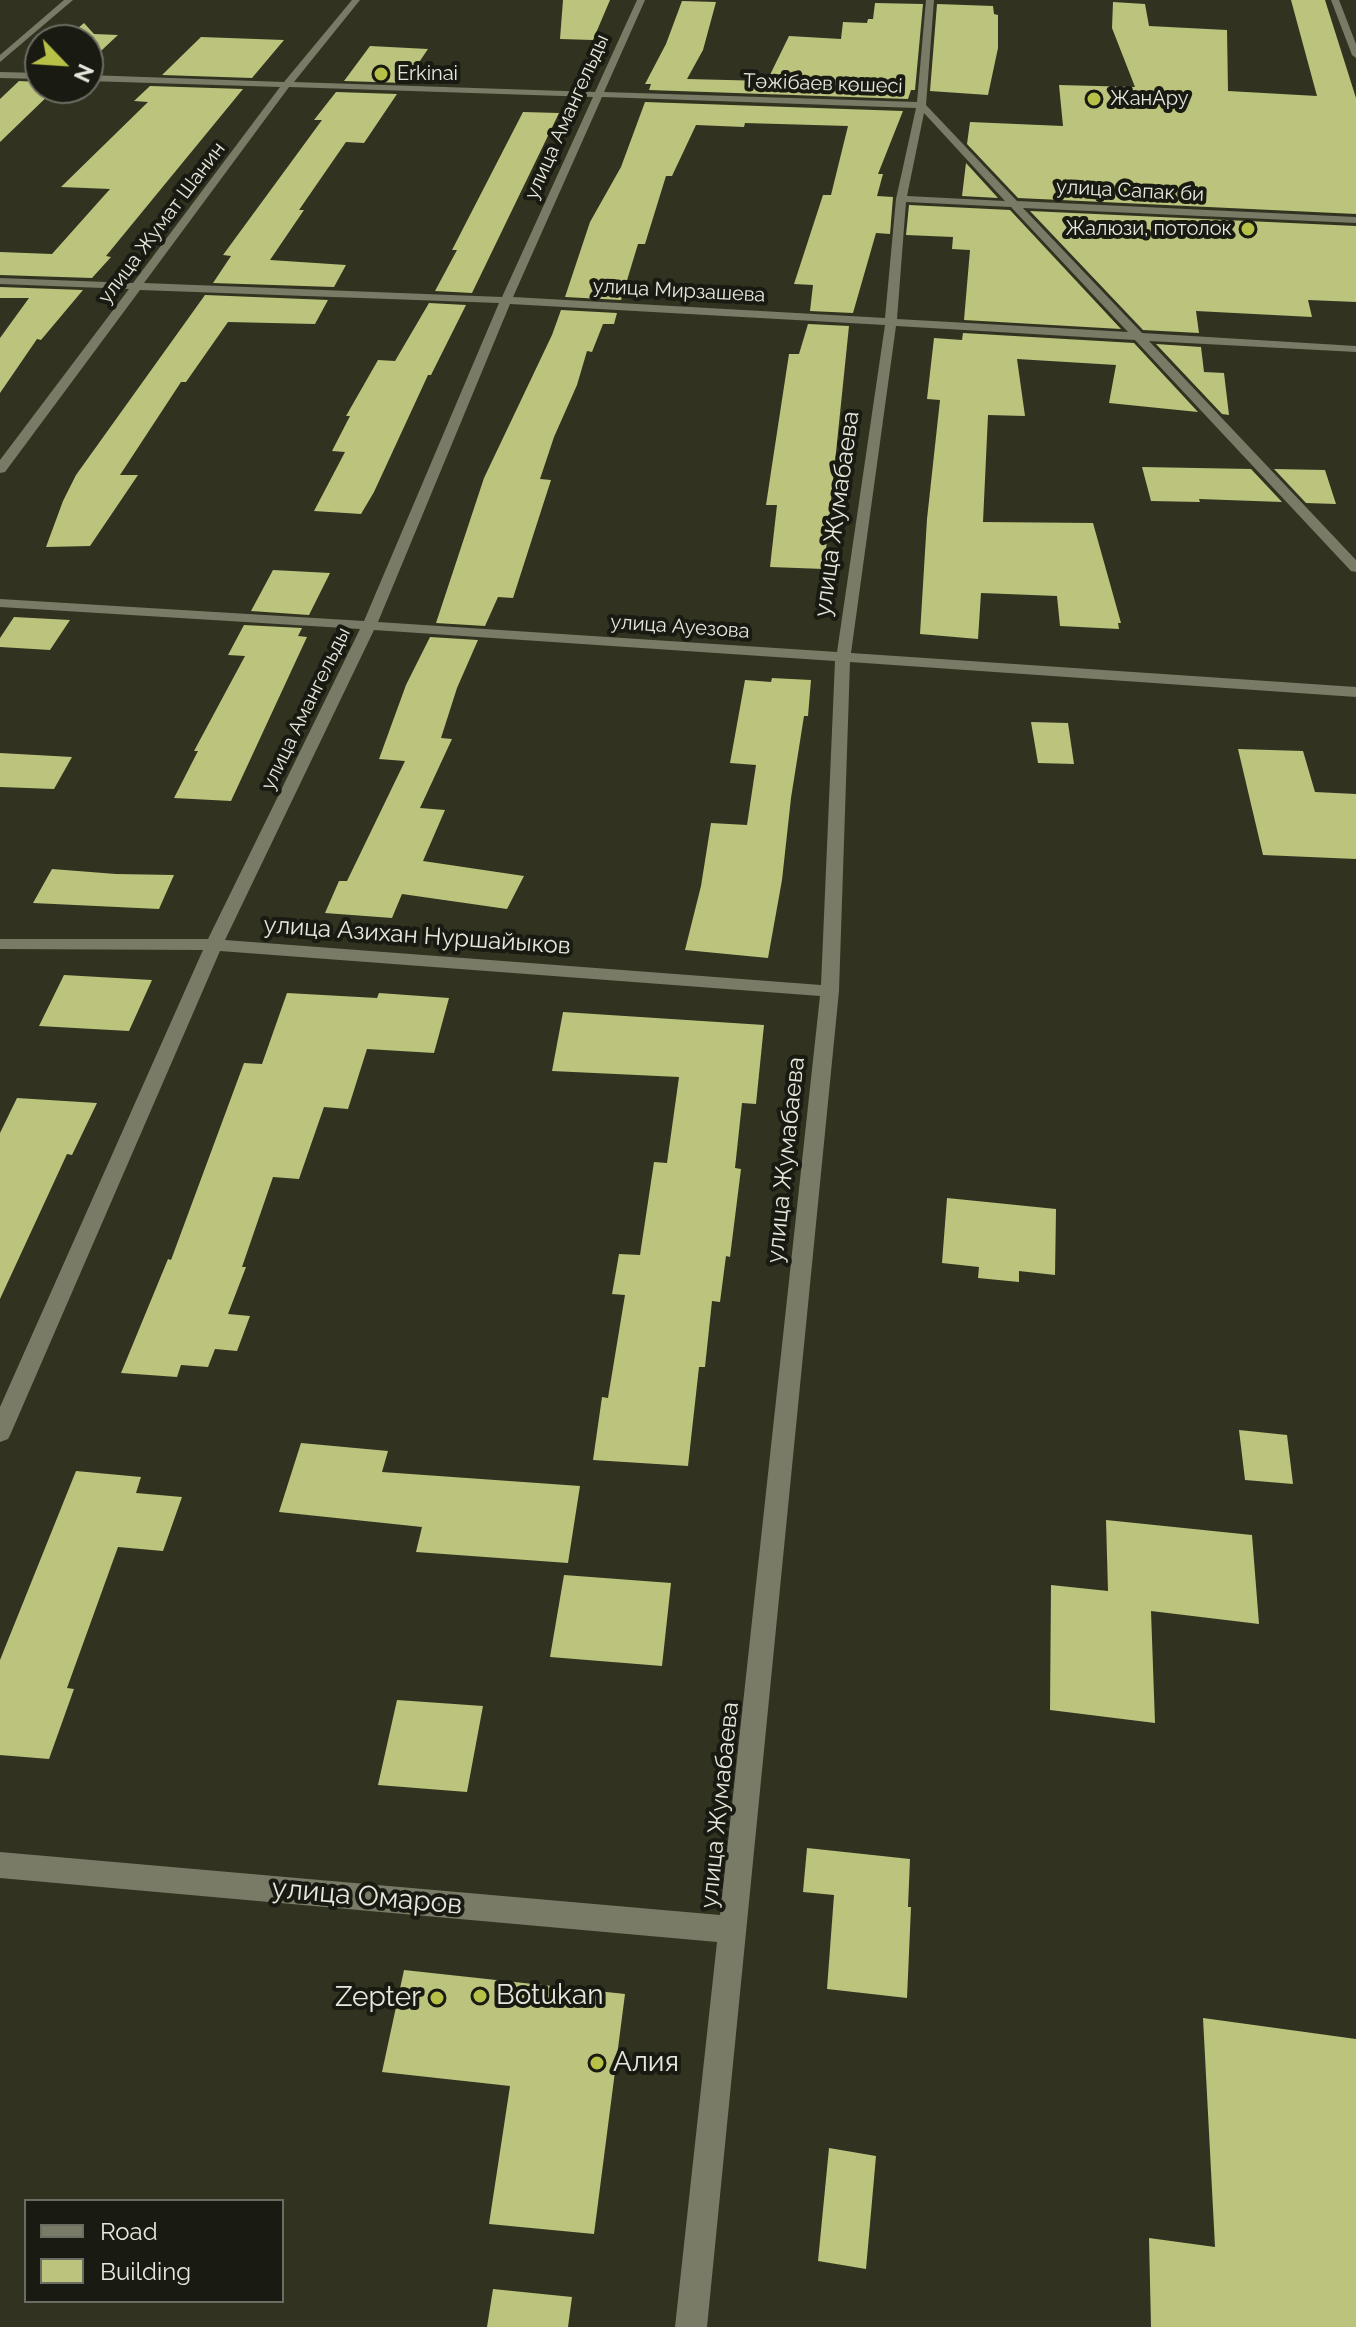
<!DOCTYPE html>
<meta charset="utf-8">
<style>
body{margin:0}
#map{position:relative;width:1356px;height:2327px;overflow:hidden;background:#313320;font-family:Raleway,sans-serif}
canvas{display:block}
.legend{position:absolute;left:24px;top:2199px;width:260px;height:104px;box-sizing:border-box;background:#191a11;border:2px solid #6b6c62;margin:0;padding:10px 14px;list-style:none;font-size:24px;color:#e6e8dc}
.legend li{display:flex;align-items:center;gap:16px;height:40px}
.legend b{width:40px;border:2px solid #6b6c62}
.north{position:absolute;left:24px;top:24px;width:80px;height:80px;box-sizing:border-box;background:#191a11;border:2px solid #6b6c62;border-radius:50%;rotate:115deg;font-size:22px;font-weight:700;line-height:32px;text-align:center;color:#e6e8dc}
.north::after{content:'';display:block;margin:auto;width:28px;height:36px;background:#b8c147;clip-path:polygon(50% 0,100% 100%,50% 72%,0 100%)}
</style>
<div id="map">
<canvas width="1356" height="2327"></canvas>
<ul class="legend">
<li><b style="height:10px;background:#797b67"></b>Road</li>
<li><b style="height:22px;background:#bcc37d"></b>Building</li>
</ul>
<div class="north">N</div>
</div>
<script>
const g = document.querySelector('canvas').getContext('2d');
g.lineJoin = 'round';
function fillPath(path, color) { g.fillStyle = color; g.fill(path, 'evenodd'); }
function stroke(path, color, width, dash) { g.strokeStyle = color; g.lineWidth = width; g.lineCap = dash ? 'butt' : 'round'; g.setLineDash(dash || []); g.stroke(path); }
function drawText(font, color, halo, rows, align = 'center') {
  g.font = font + ' Raleway,sans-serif'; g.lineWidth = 8; g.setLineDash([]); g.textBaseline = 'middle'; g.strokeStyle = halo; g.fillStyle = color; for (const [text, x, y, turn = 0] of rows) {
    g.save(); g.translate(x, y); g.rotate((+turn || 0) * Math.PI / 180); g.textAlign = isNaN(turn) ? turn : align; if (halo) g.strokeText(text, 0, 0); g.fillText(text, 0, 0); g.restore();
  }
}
const building = new Path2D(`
 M563,0H610L593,40L560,39Z
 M1291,0H1325L1356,98V214L1018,198L967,144L970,122L1063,126L1059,85L1135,87L1112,28L1113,2L1145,4L1149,26L1227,30L1228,91L1317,96Z
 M682,1L716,2L703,50L687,79L767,81L789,36L841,39L843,22L867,23L868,19H873L875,3L923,4L915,90H911L908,99L649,90L651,84H645L666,44Z
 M937,4L993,6L994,14L998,15V48L988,95L930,91Z
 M84,23L94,34L118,35L88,63V40H64Z
 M201,37L284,40L252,78L162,75Z
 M370,46L428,49L405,83L344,81Z
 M19,81L40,82V88H56L0,142V99Z
 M150,86L243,89L106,256L111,257L92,278L0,275V252L52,254L110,189L61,187L148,102L134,101Z
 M336,92L397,94L364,143L346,142L299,210H304L270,260L346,265L334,287L213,283L231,256L223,255L322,120H314Z
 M645,102L903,111L878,174H883L877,196L893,197L890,234L876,233L853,313L810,311L813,285L794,284L823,195H831L848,126L745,123L744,127L696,125L672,176H666L645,244H638L621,300L565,297L590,222L621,167Z
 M523,112L559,113L472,293L435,291L457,250H452Z
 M966,163L998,198L962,196Z
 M909,205L1010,210L1121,329L964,320L970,250L952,249L953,237L906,235Z
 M1030,211L1356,226V302L1308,300L1312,317L1196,311L1199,333L1143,330Z
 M0,287L83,290L41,340L37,339L0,393V338L29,298H0Z
 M205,295L328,300L315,324L228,322L186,382H181L120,475H138L90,546L46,547L63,501L76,475Z
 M429,303L466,305L431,375H428L374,492L361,514L314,511L345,452L332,451L350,416H346L378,360L395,361Z
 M561,310L617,313L614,324H603L592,352L587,351L577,385L554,437L540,479L551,480L513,598L498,597L485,626L436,623L484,478L552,335Z
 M808,324L849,326L824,569L770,567L777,505H766L774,452L789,354H799Z
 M963,333L1134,343L1198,412L1109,403L1116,365L1017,359L1025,416L988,415L983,522L1093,523L1121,623H1118L1119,629L1060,626L1057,596L981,593L978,639L920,634L927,519L940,400L927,399L934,338L962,340Z
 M1156,344L1201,347L1204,372L1224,373L1229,415L1222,414Z
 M1142,467L1251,469L1282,502L1199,499L1200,502L1151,501Z
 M1274,469L1325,470L1336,504L1306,503Z
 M273,570L330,573L309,615L251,611Z
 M14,617L70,620L50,650L0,647V638Z
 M244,625L302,628L298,636L307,637L231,801L174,798L198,751H194L245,656L228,655Z
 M430,637L478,640L457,688L441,738L452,739L420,808L445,810L423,861L524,876L507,909L402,894L392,918L325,913L339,881H347L405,761L379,759L406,685Z
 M772,678L811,680L808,716H804L791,798L782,880L768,958L685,950L701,886L711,823L747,825L756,765L730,763L745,680L771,682Z
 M1031,722L1068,723L1074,764L1038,763Z
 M1238,749L1303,751L1315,792L1356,794V859L1263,855Z
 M0,753L72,757L54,789L0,787Z
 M52,869L116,874L174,875L159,909L33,903Z
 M64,975L152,980L129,1031L39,1026Z
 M287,993L377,998L379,993L449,998L434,1053L367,1049L348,1109L324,1107L299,1179L273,1177L242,1267H246L228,1314L250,1316L237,1351L215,1349L208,1367L181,1365L177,1377L121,1373L168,1259L171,1260L244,1063L262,1064Z
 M563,1012L764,1025L756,1104L742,1103L735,1168L741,1169L730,1257L726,1256L720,1302L712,1301L705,1367H699L688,1466L593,1460L602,1397L608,1398L625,1295L612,1294L619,1254L640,1255L654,1162L667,1163L679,1077L552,1071Z
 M17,1098L97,1103L72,1155L67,1154L0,1299V1133Z
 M947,1198L1056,1209L1055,1275L1019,1271V1282L978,1278L979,1267L942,1263Z
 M1239,1430L1287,1435L1293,1484L1245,1480Z
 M301,1443L388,1451L382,1472L580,1486L568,1563L416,1552L422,1527L279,1512Z
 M76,1471L141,1477L136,1493L182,1497L163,1551L118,1547L67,1688L74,1689L49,1759L0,1755V1660Z
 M1106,1520L1252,1535L1259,1624L1151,1611L1155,1723L1050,1710L1051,1585L1108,1591Z
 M564,1575L671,1583L662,1666L550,1657Z
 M397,1700L483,1706L467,1792L378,1785Z
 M807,1848L910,1859L908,1907H911L907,1998L827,1989L834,1895L803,1892Z
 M404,1970L625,1994L594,2234L489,2224L510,2086L382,2072Z
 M1203,2018L1356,2039V2327H1151L1149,2238L1215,2247Z
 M829,2148L876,2156L866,2269L818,2261Z
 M493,2289L572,2297L568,2327H487Z`);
const pedestrian = new Path2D(`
 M1331,0H1339L1356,44V58L1352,55Z`);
const minor = new Path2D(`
 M64,0H73L0,62V55Z
 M352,0H360L294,82L595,92L637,0H645L604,92L917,102L926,0H934L926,105L1017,201L1356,217V223L1023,208L1142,333L1356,346V352L1149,341L1356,560V572L1351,571L1135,340L896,326L851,653L1356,687V697L850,662L839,991L707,2327H675L717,1942L0,1878V1852L720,1915L820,996L220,951L11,1433L8,1439L0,1442V1407L203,950L0,949V939H208L360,629L0,607V599L364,621L499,303L140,290L5,472L0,473V460L129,289L0,284V278L133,283L280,87L88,81V75L284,82ZM289,87L593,97L502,297L144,283ZM602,97L916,108L896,199L885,318L513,297ZM924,113L1005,201L907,196ZM906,202L1011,207L1128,332L897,319ZM510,304L885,325L837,652L378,622ZM374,630L835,661L821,985L225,940Z
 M0,72L40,73V79L0,78Z`);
const markers = [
 [381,74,8,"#b8c147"],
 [1094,99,8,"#b8c147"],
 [1248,229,8,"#b8c147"],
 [480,1996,8,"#b8c147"],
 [437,1998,8,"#b8c147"],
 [597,2063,8,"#b8c147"]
];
const farPoinames = [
 ["Erkinai",397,74],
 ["ЖанАру",1110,99],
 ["Жалюзи, потолок",1232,229,"right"]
];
const farStreetnames = [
 ["Тәжібаев көшесі",823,84,2],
 ["улица Амангельды",567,117,-66],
 ["улица Сапак би",1130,191,3],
 ["улица Жумат Шанин",162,223,-53],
 ["улица Мирзашева",679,291,3],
 ["улица Ауезова",680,627,4],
 ["улица Амангельды",306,709,-64]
];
const streetNames = [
 ["улица Жумабаева",837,514,-82],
 ["улица Азихан Нуршайыков",417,936,4],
 ["улица Жумабаева",786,1160,-84],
 ["улица Жумабаева",720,1805,-84]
];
const nearStreetnames = [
 ["улица Омаров",367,1897,5]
];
const nearPoinames = [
 ["Botukan",496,1996],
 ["Zepter",421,1998,"right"],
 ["Алия",613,2063]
];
fillPath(building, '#bcc37d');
fillPath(pedestrian, '#797b67');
fillPath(minor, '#797b67');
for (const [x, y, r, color] of markers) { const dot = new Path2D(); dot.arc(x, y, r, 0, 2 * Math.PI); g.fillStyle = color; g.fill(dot); stroke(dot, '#191a11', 3); }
drawText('20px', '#e6e8dc', '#191a11', farPoinames, 'left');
drawText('20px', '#e6e8dc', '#191a11', farStreetnames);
drawText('24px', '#e6e8dc', '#191a11', streetNames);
drawText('28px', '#e6e8dc', '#191a11', nearStreetnames);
drawText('28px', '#e6e8dc', '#191a11', nearPoinames, 'left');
</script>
